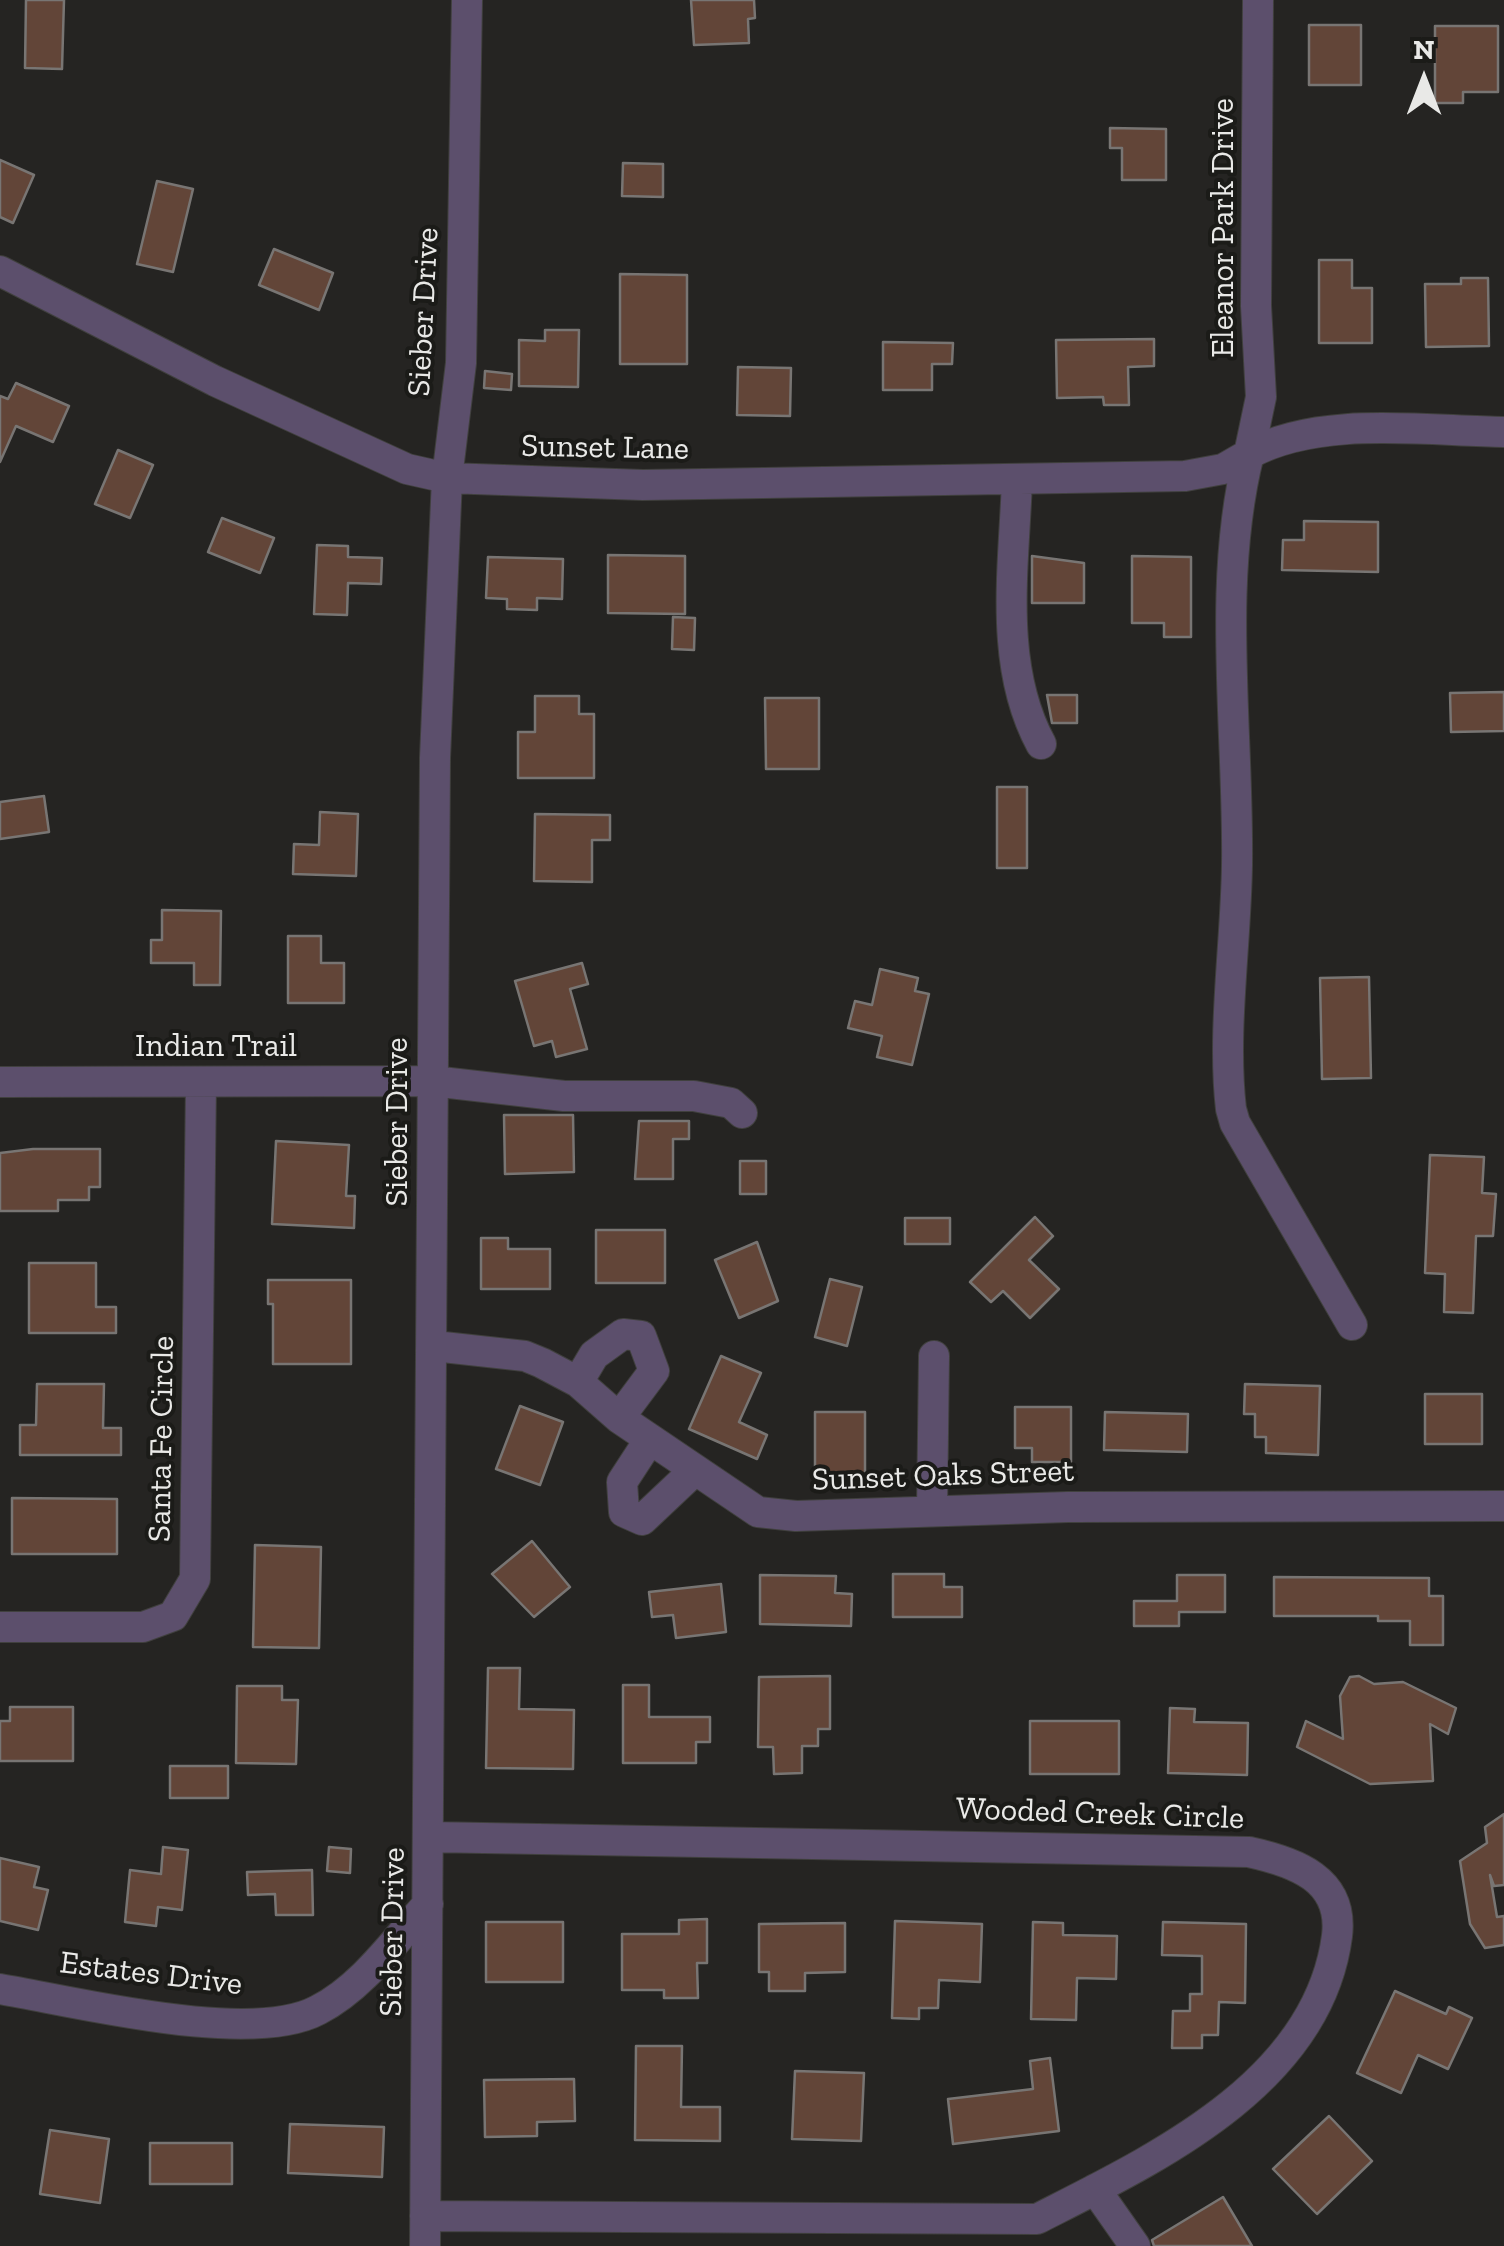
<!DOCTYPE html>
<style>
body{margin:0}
#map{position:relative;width:1504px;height:2246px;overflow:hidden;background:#252422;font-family:"Zilla Slab",serif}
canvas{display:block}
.north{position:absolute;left:1374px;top:30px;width:100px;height:100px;-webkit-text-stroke:8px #1b1b18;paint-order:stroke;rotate:0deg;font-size:28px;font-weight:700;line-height:40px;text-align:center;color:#e9e9e7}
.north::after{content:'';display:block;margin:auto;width:35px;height:45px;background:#e9e9e7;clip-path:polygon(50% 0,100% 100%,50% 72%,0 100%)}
</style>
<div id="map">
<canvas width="1504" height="2246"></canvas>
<div class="north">N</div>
</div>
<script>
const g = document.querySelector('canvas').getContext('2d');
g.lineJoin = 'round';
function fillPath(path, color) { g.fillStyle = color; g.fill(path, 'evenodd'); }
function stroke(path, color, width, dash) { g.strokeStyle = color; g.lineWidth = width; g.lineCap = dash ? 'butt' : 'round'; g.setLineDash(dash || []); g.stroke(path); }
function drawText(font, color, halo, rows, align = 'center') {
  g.font = font + ' "Zilla Slab",serif'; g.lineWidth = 8; g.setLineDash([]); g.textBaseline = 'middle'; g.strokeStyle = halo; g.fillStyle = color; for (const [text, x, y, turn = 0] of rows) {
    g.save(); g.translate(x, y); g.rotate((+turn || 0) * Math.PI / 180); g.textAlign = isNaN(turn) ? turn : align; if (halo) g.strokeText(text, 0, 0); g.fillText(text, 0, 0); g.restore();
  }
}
const building = new Path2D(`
 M26,0H64L62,69L25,68Z
 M691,0H754L755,18L748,19L749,43L694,45Z
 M1309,25H1361V85H1309Z
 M1435,26H1498V92H1463V103H1435Z
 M1110,128L1166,129V180H1122V148H1110Z
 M0,160L34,175L13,223L0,217Z
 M623,163L663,164V197L622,196Z
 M157,181L193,189L173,272L137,264Z
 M274,249L333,273L319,310L259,285Z
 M1319,260H1352V288H1372V343H1319Z
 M620,274L687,275V364H620Z
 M1461,278H1488L1489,346L1426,347L1425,284H1461Z
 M545,330H579L578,387L519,386V340L545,341Z
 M1154,339V366L1128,367L1129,405H1104L1103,397L1057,398L1056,340Z
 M883,342L953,343L952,364H932V390H883Z
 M738,367L791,368L790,416L737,415Z
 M485,371L512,374L511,390L484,388Z
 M16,383L69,406L53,442L16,426L0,462V396L8,399Z
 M118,450L153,465L130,518L95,504Z
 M222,518L274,538L260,573L208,552Z
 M1304,521L1378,522V572L1282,570L1283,540H1304Z
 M317,545L348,546V557L382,558L381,584L348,583L347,615L314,614Z
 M608,555L685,556V614L608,613Z
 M1032,556L1084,563V603H1032Z
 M1132,556L1191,557V637H1164V623H1132Z
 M488,557L563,559L562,599L537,598V610L507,609V599L486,598Z
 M673,617L695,618L694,650L672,649Z
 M1504,692V731L1451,732L1450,693Z
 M1047,695H1077V723H1052Z
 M535,696H579V714H594V778H518V732H535Z
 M765,698H819V769H766Z
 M997,787H1027V868H997Z
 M44,796L49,832L0,839V802Z
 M320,812L358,814L356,876L293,874L294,844L319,845Z
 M535,814L610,815V840H592V882L534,881Z
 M162,910L221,911L220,985H194V963H151V940H162Z
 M288,936H321V963H344V1003H288Z
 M582,963L588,984L570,989L587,1049L556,1057L552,1041L534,1046L515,981Z
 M880,969L918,978L915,991L929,994L912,1065L877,1057L882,1036L848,1028L855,1001L872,1005Z
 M1369,977L1371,1078L1322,1079L1320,978Z
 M504,1115H573L574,1172L505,1174Z
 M639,1121H689V1139H673V1179H635Z
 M276,1141L349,1145L346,1196H355L354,1228L272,1224Z
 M33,1149H100V1187H89V1200H58V1211H0V1153Z
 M1430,1155L1484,1157L1482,1193L1496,1194L1493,1236H1476L1473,1313L1444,1312L1445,1274L1425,1273Z
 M740,1161H766V1194H740Z
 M1035,1217L1053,1236L1029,1260L1059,1289L1030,1318L1003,1291L991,1302L970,1282Z
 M905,1218H950V1244H905Z
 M596,1230H665V1283H596Z
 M481,1238H508V1249H550V1289H481Z
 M757,1242L778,1301L739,1318L715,1260Z
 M29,1263H96V1307H116V1333H29Z
 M830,1279L862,1287L847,1346L815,1337Z
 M268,1280H351V1364H273V1304H268Z
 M721,1356L761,1373L739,1422L767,1435L757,1459L689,1429Z
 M37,1384H104L103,1428H121V1455H20V1425H36Z
 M1245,1384L1320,1386L1318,1455L1266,1453V1437H1255V1414H1244Z
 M1425,1394H1482V1444H1425Z
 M520,1406L563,1422L540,1485L496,1469Z
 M1015,1407H1071V1462H1032V1448H1015Z
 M815,1412H865V1476H815Z
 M1105,1412L1188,1414L1187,1452L1104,1450Z
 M12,1498L117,1499V1554H12Z
 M532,1541L570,1587L534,1617L492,1574Z
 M255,1545L321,1547L319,1648L253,1647Z
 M893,1574H944V1587H962V1617H893Z
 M760,1575L836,1576L835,1593L852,1594L851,1626L760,1624Z
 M1177,1575H1225V1612H1179V1626H1134V1601H1177Z
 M1274,1577L1429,1578V1596H1443V1645H1410V1621H1378V1616H1274Z
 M721,1584L726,1632L676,1638L673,1615L652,1617L649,1592Z
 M488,1668H520L519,1709L574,1710L573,1769L486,1768Z
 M830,1676V1729H818V1746H802V1773L774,1774L773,1747H758L759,1677Z
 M1359,1676L1374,1684L1403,1682L1456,1708L1448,1734L1430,1724L1433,1781L1370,1784L1297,1747L1306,1721L1343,1739L1340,1696L1350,1677Z
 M623,1685H649V1717H710V1742H696V1763H623Z
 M237,1686H282V1700H298L296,1764L236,1763Z
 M10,1707H73V1761H0V1721H10Z
 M1170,1708L1195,1709L1194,1722L1248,1723L1247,1775L1168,1773Z
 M1030,1721H1119V1774H1030Z
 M170,1766H228V1798H170Z
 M1504,1814V1885L1494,1886L1490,1875L1497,1917L1504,1916V1945L1485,1948L1470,1924L1460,1861L1487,1843L1485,1827Z
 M163,1847L188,1850L182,1910L158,1907L156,1926L125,1922L130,1870L161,1874Z
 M329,1847L351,1849L350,1873L327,1871Z
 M0,1858L39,1867L34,1887L48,1890L38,1930L0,1921Z
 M312,1870L313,1915H276L275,1894L248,1895L247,1872Z
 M707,1919V1963H697L698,1998H664V1990H622V1934H679V1920Z
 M895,1921L982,1924L980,1982L939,1980L938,2008H919V2019L892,2018Z
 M486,1922H563V1982H486Z
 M1033,1922L1063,1923V1935L1117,1936L1116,1979L1077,1978L1076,2020L1031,2019Z
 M1163,1922L1246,1924L1245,2003L1219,2002L1218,2035H1202V2048H1172L1173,2011H1190V1994H1202V1956L1162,1955Z
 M845,1923V1972L805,1973V1991H769V1972H759V1924Z
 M1395,1991L1446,2014L1449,2007L1472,2018L1448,2069L1418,2055L1401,2093L1357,2073Z
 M636,2046H682L681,2107H720V2141L635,2140Z
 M1050,2058L1059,2131L953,2144L948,2099L1033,2089L1030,2061Z
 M795,2071L864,2073L861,2141L792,2139Z
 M574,2079L575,2121L537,2122V2136L485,2137L484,2080Z
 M1329,2116L1372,2161L1317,2214L1273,2169Z
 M290,2124L384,2127L382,2177L288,2173Z
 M50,2130L109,2139L100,2203L40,2194Z
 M150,2143H232V2184H150Z
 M1223,2197L1252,2246H1154L1152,2240Z`);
const minor = new Path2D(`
 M0,271L215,381L407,469L447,478L643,485L1185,476L1223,469L1249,454L1261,397L1256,306L1258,0
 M1017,480C1014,567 998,665 1041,744
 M0,1082L432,1081L564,1096H694L731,1103L742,1113
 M1352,1325L1235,1123L1231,1109C1222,1032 1236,943 1237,865C1239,732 1216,584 1249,454C1320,415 1425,431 1504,432
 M434,1346L525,1356L542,1363L578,1382L619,1418L758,1512L796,1516L1068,1507L1504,1506
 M578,1382L594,1355L623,1334L641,1336L654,1371L619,1418
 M650,1439L622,1482L624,1512L642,1520L695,1470
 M932,1511L934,1356
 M0,1627H143L173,1616L195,1579L201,1082
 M0,1989C77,2002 251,2046 318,2010C363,1987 395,1940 428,1904
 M1095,2189L1135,2246
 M425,2216L1037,2219C1155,2159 1318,2083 1337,1936C1344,1879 1295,1862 1249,1852L429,1837
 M425,2246L435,758L447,478L461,363L467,0`);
const streetNames = [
 ["Eleanor Park Drive",1224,228,-90],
 ["Sieber Drive",424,312,-87],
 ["Sunset Lane",605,448,1],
 ["Indian Trail",216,1047],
 ["Sieber Drive",398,1122,-90],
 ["Santa Fe Circle",162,1439,-89],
 ["Sunset Oaks Street",943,1476,-2],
 ["Wooded Creek Circle",1100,1814,2],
 ["Sieber Drive",393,1932,-89],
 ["Estates Drive",151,1974,7]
];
fillPath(building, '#624538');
stroke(building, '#787573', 2.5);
stroke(minor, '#40403e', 32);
stroke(minor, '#5c4f6c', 30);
drawText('32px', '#e9e9e7', '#1b1b18', streetNames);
</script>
